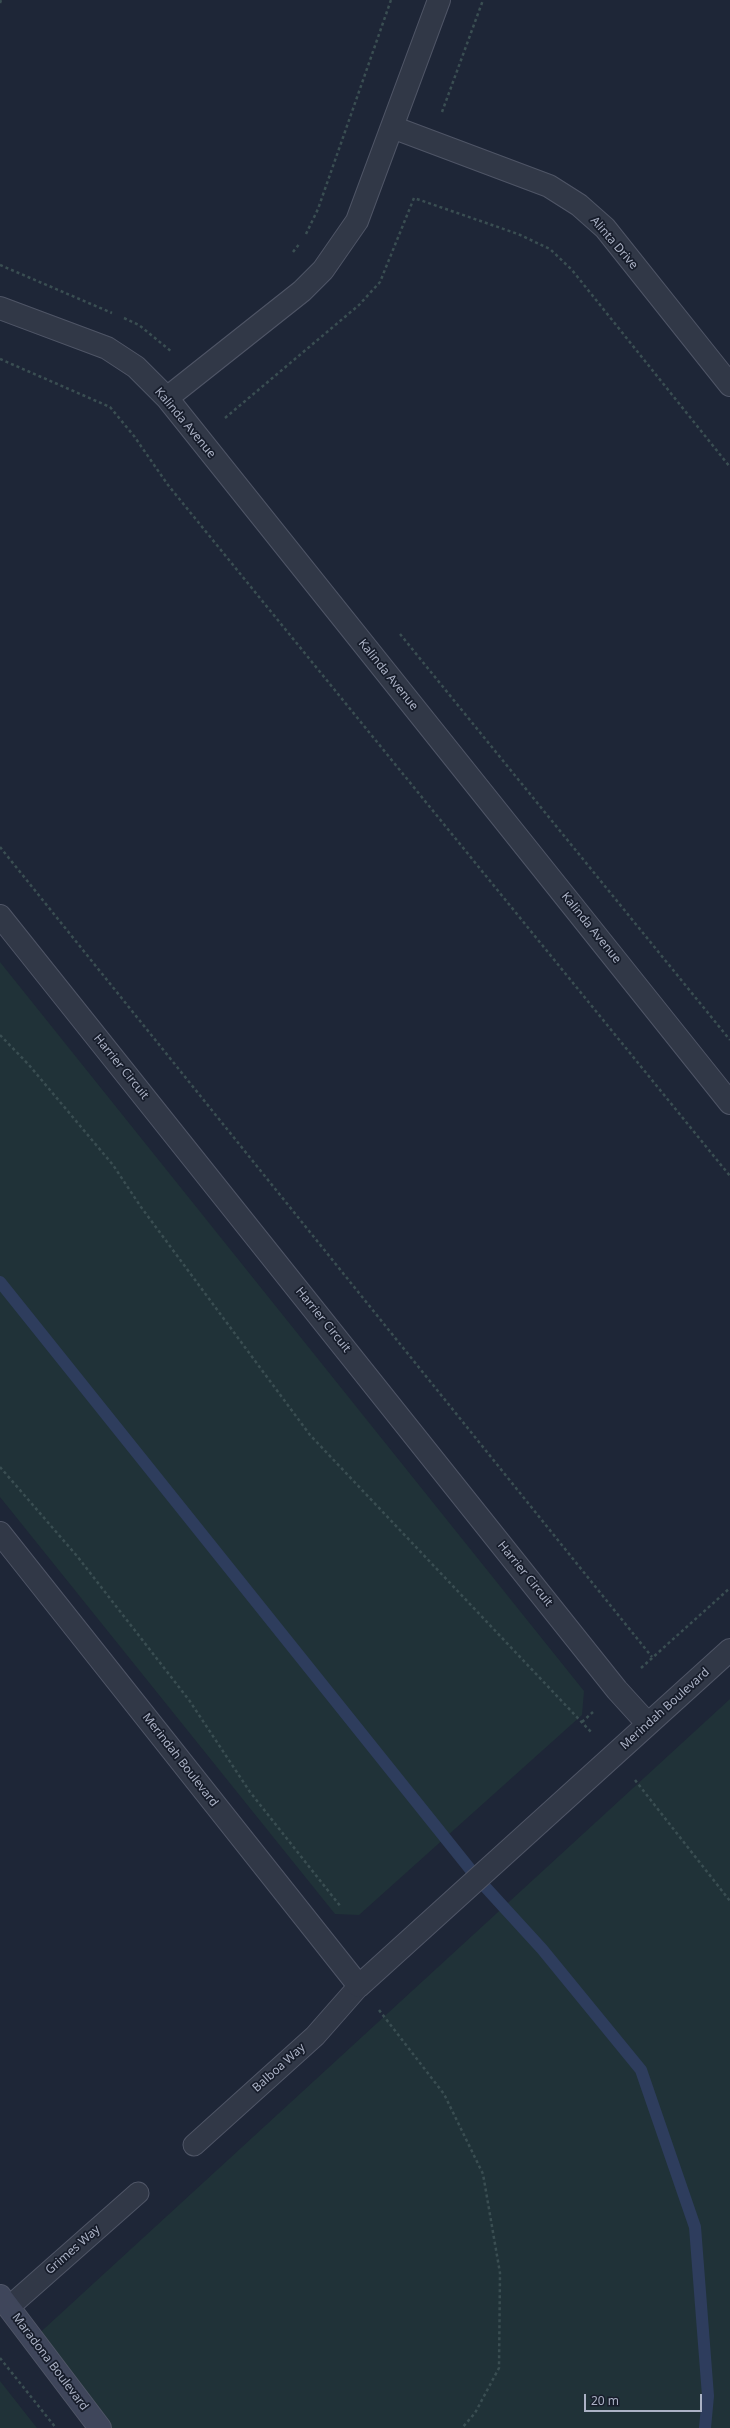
<!DOCTYPE html>
<style>
body{margin:0}
#map{position:relative;width:730px;height:2428px;overflow:hidden;background:#1e2637;font-family:"Noto Sans",sans-serif}
canvas{display:block}
.scale{position:absolute;left:584px;top:2394px;width:118px;height:18px;box-sizing:border-box;border:2px solid #abb2c5;border-top:0;padding-left:5px;font-size:12px;line-height:14px;white-space:nowrap;color:#abb2c5;-webkit-text-stroke:3px #171d2b;paint-order:stroke}
</style>
<div id="map">
<canvas width="730" height="2428"></canvas>
<div class="scale">20 m</div>
</div>
<script>
const g = document.querySelector('canvas').getContext('2d');
g.lineJoin = 'round';
function fillPath(path, color) { g.fillStyle = color; g.fill(path, 'evenodd'); }
function stroke(path, color, width, dash) { g.strokeStyle = color; g.lineWidth = width; g.lineCap = dash ? 'butt' : 'round'; g.setLineDash(dash || []); g.stroke(path); }
function drawText(font, color, halo, rows, align = 'center') {
  g.font = font + ' "Noto Sans",sans-serif'; g.lineWidth = 3.5; g.setLineDash([]); g.textBaseline = 'middle'; g.strokeStyle = halo; g.fillStyle = color; for (const [text, x, y, turn = 0] of rows) {
    g.save(); g.translate(x, y); g.rotate((+turn || 0) * Math.PI / 180); g.textAlign = isNaN(turn) ? turn : align; if (halo) g.strokeText(text, 0, 0); g.fillText(text, 0, 0); g.restore();
  }
}
const green = new Path2D(`
 M0,962L584,1691L582,1715L359,1915L335,1914L0,1497Z
 M730,1699V2428H100L33,2339Z
 M0,2381L37,2428H0Z`);
const stream = new Path2D(`
 M0,1282L478,1879L542,1949L641,2070L695,2227L708,2396L705,2428`);
const path = new Path2D(`
 M0,3L1,0
 M442,112L483,0
 M306,234L318,209L391,0
 M293,252L300,243
 M0,265L112,313
 M124,318L139,325L172,352
 M0,359L110,407L134,436L168,485L730,1176
 M225,418L359,305L380,282L414,198L518,234L550,249L572,270L730,467
 M400,634L730,1040
 M0,847L652,1657
 M0,1035L29,1065L113,1165L141,1207L310,1435L591,1732
 M0,1467L77,1556L189,1700L250,1792L341,1907
 M641,1668L730,1588
 M582,1722L593,1712
 M635,1780L730,1901
 M379,2010L444,2094L483,2174L500,2273L499,2368L475,2413L462,2428
 M0,2358L56,2428`);
const lane = new Path2D(`
 M194,2145L315,2036L359,1986
 M9,2307L138,2193`);
const street = new Path2D(`
 M392,127L549,186L579,205L605,228L730,385
 M0,308L107,348L136,367L167,398L730,1103
 M167,398L302,291L323,270L357,221L439,0
 M0,916L617,1690L647,1723
 M0,1533L359,1986L730,1650`);
const secondary = new Path2D(`
 M0,2296L100,2428`);
const streetNames = [
 ["Alinta Drive",614,243,49],
 ["Kalinda Avenue",185,423,50],
 ["Kalinda Avenue",388,675,51],
 ["Kalinda Avenue",591,928,51],
 ["Harrier Circuit",121,1067,51],
 ["Harrier Circuit",323,1320,51],
 ["Harrier Circuit",525,1574,51],
 ["Merindah Boulevard",665,1709,-42],
 ["Merindah Boulevard",180,1760,52],
 ["Balboa Way",279,2068,-42],
 ["Grimes Way",73,2250,-41],
 ["Maradona Boulevard",50,2362,53]
];
fillPath(green, '#203238');
stroke(stream, '#2e3d5d', 12);
stroke(lane, '#4f5566', 23);
stroke(street, '#4f5566', 24);
stroke(secondary, '#4f5566', 24);
stroke(path, '#3a4e52', 2.5, [3, 3]);
stroke(lane, '#313847', 21);
stroke(street, '#313847', 22);
stroke(secondary, '#3f465b', 22);
drawText('12px', '#abb2c5', '#171d2b', streetNames);
</script>
